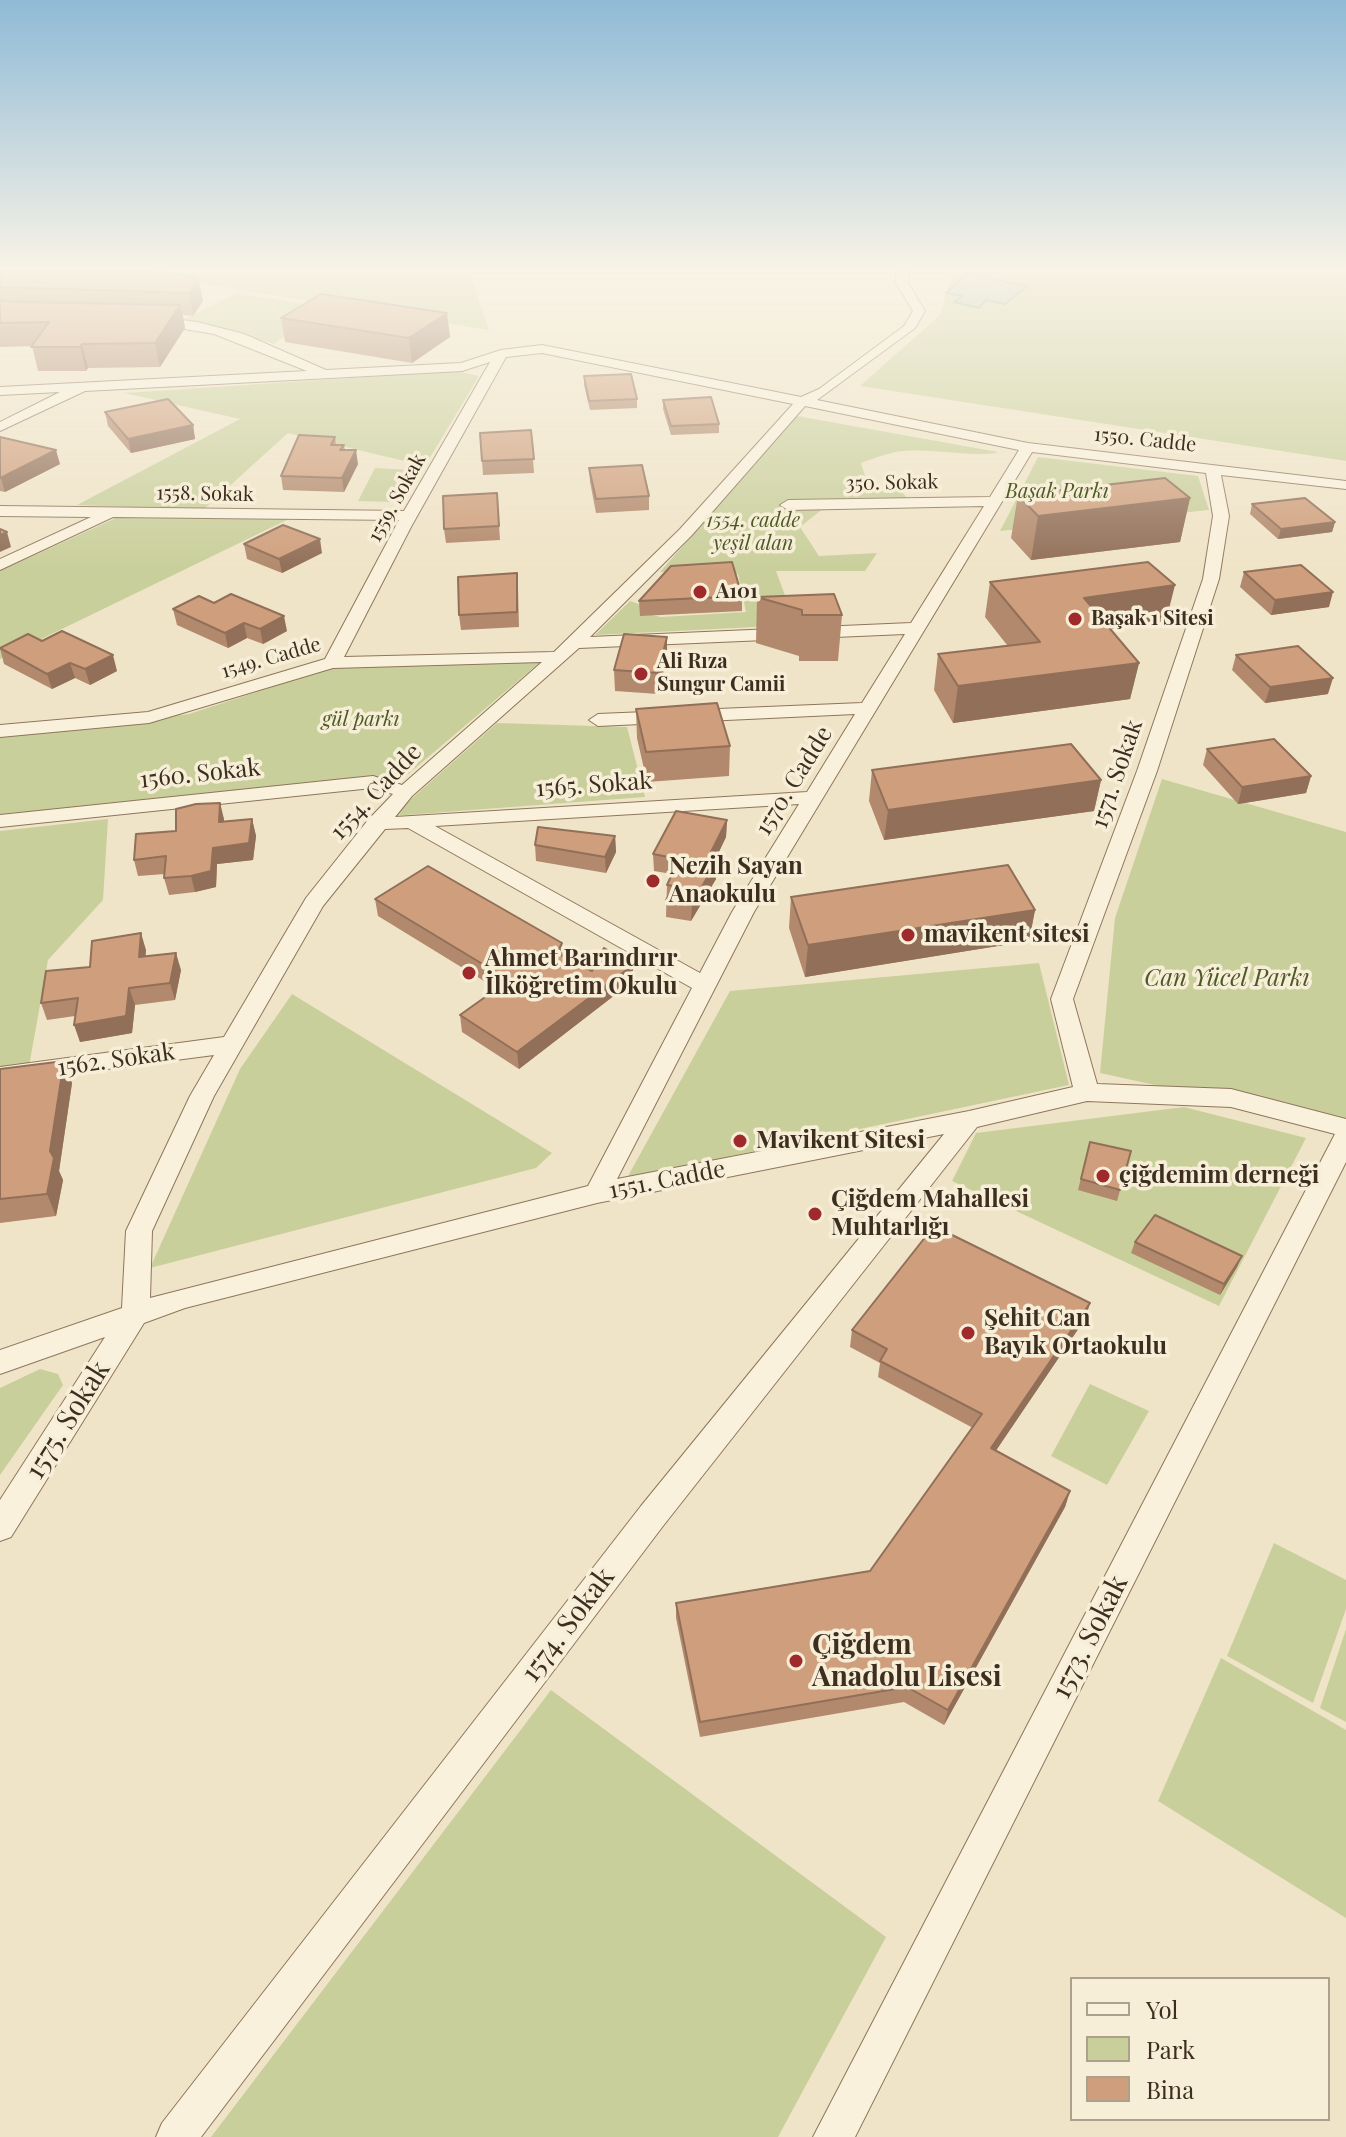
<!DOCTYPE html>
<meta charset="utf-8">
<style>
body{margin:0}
#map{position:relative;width:1346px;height:2137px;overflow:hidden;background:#f0e4c8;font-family:"Playfair Display",serif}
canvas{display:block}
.legend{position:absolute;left:1070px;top:1977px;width:260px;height:144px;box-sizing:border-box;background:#f7eed8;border:2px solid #ada18e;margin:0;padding:10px 14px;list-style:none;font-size:24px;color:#3d2e20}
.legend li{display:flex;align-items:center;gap:16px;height:40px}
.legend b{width:40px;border:2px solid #ada18e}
</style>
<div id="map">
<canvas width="1346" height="2137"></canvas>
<ul class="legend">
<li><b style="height:10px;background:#faf1dc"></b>Yol</li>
<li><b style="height:22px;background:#c9cf9b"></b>Park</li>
<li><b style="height:22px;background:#cf9f7d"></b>Bina</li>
</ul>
</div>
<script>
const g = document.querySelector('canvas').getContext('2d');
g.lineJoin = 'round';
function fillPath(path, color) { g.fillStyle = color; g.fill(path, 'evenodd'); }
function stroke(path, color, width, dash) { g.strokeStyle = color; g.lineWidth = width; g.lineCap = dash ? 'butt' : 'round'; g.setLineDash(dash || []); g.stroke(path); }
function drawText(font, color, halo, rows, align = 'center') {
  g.font = font + ' "Playfair Display",serif'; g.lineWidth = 7; g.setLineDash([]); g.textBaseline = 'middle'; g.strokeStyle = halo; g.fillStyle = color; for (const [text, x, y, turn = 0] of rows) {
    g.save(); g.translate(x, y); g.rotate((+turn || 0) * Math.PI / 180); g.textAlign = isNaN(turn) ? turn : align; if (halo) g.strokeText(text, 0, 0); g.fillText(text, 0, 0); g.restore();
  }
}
const green = new Path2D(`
 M110,271H469L489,330L152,276Z
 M952,271H1346V461L860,386L940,315Z
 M236,293L312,305L304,321L274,344L186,319Z
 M457,371L479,376L425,466L288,433L203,510L77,505L240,419L124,393Z
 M797,416L998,452C985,458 926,448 904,451C890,452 875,458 861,463L865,476L860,480L863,491H901L911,503L829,504L800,527L819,556L877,553L865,571H776L796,625L595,635L630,601L642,605L640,612L661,617L746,612L738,574L660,572Z
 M1038,457L1198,476L1209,510L1000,531Z
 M375,468L412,470L392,502L358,501Z
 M293,517L0,659V571L116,518Z
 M352,661L539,663L407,775L0,819V737L189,714Z
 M497,723L627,727L645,797L392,816Z
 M1162,779L1346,832V1127L1100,1073L1115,918Z
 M108,819L103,900L48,960L28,1072L0,1075V831Z
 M1039,963L1069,1085L627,1178L730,991Z
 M292,994L552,1153L536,1168L150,1268L240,1069Z
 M1184,1107L1306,1138L1219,1306L952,1181L976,1133Z
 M40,1369L58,1374L63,1385L0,1475V1388Z
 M1090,1384L1149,1411L1107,1485L1051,1456Z
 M1274,1543L1346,1580V1609L1313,1703L1227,1656Z
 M1346,1629V1722L1320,1708Z
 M1221,1658L1346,1730V1918L1158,1801Z
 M551,1690L886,1937L778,2137H211Z`);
const water = new Path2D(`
 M967,274L1027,286L1005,304L986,300L979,308L954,302L963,296L946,293Z`);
const street = new Path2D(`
 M896,271H908V283L925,311L915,328L817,400L1028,443L1346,481V489L1221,475L1229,516L1219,579L1157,771L1073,999L1097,1084L1231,1089L1346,1119V1162L855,2137H813L1335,1134L1231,1107L1087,1101L977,1127L663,1526L201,2137H156L162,2123L641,1506L944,1134L597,1203L185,1308L144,1323L11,1537L0,1541V1500L105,1337L0,1374V1350L122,1308L126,1231L190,1096L214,1055L0,1083V1067L224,1037L306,898L368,820L393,794L372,788L0,827V815L373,776L402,785L542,662L333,668L149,723L0,737V725L148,712L325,659L399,520L113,517L0,570V559L91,517L0,516V506L404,511L490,362L462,371L85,391L0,431V422L60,392L0,395V387L307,371L214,334L148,323V317L152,316L197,322L244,334L326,370L461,363L501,350L542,345L801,397L819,389L904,326L913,311L896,283ZM542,353L793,404L680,529L554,652L344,657L411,527L506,357ZM805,406L1019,450L990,497L788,500L780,505L788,510L984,506L911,623L590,637L692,535ZM1032,452L1206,473L1213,516L1203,579L1137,771L1051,999L1073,1087L969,1111L617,1179L754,912ZM905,634L862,703L598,714L589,720L598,726L855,714L807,792L395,817L412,796L579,648ZM799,804L732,912L700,973L435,826ZM408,828L692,988L588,1186L150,1298L152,1231L214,1096L323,906L385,829Z`);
const wall = new Path2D(`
 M0,271L198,278L203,301L193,316L183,315L185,328L160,367L88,368L86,371H38L32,346L0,347Z
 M281,318L450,337L412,363L285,342Z
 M584,376L637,399V408L590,410L584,385Z
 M663,400L719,424V433L671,435L663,409Z
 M105,412L193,425L195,439L131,453L108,426Z
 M531,430L534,473L483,475L480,433Z
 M0,437L60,464L5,492L0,491Z
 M335,437L336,445H344L345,450L358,464L344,492L283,490L281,476Z
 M589,468L649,496V510L596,513L590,482Z
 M497,493L500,540L446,543L444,529Z
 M1018,495L1190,498L1180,542L1031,560L1011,538Z
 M1252,504L1335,522L1332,532L1278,539L1250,514Z
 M244,544L322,553L282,573L247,559Z
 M1244,572L1329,607L1271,615L1240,587Z
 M990,582L1166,621L1110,629L1139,663L1130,699L953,723L934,690L938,654L1007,645L985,617Z
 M518,588L519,627L461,630L459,615Z
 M742,596V611L640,616L639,601Z
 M757,597L842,615L838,661H799V656L756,643Z
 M173,609L287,631L263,644L247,638L228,648L177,625Z
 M42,641L117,671L90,685L75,678L52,689L4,664L0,648Z
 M1236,655L1328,694L1265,703L1232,670Z
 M667,657L658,694L615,691L614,670Z
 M636,709L730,746L729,776L647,782L637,738Z
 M1207,749L1311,776L1306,793L1238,804L1203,765Z
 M872,770L1101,780L1094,811L884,840L869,801Z
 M220,803L224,822L252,819L256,836L253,860L217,864L216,887L195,892L169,895L164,878L165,874L138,876L134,860L176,831Z
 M727,820L726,837L714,862L716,879L691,921L666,917L667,885L672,874L654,871L653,854Z
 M615,836L616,852L606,873L536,861L535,845Z
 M791,897L1035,910L1029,941L805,977L789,928Z
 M375,899L563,956L592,971L633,981L519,1069L462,1032L460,1015L497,989L378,916Z
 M146,950L145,956L181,970L175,1000L135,1005L132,1033L80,1042L75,1016L47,1020L41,1003L90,967Z
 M0,1069L72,1083L59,1171L63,1180L56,1216L0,1223Z
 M1090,1142L1131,1151L1117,1201L1078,1190Z
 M1135,1242L1242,1256L1237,1267L1220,1295L1131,1253Z
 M1090,1303L1085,1319L996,1450L1070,1491L1065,1507L944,1725L904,1702L700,1737L676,1618V1603L870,1571L973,1428L878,1377L880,1363L850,1347L852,1330Z`);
const shadedWall = new Path2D(`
 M198,278L203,301L193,316L189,293Z
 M180,305L185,328L160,367L155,343Z
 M447,313L450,337L412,363L409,338Z
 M82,344L88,368L86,371L80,347Z
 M193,425L195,439L131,453L128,439Z
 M56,450L60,464L5,492L1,478Z
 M356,450L358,464L344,492L342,478Z
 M1190,498L1180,542L1031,560L1038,516Z
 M1335,522L1332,532L1278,539L1281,529Z
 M7,532L11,547L0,552V535Z
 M320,539L322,553L282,573L279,559Z
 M1175,585L1166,621L1077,634L1084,598Z
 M1333,592L1329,607L1271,615L1275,600Z
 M284,616L287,631L263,644L260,629Z
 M244,623L247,638L228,648L225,633Z
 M667,637V657L658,694V673Z
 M113,655L117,671L90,685L85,669Z
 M70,663L75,678L52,689L47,674Z
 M1139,663L1130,699L953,723L958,686Z
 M1333,678L1328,694L1265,703L1270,687Z
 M1311,776L1306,793L1238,804L1242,787Z
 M1101,780L1094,811L884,840L888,810Z
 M220,803L224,819L223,839L219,822Z
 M252,819L256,836L253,860L217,864L216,887L195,892L191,876L213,848Z
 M727,820L726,837L707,877V860Z
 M615,836L616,852L606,873L605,857Z
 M716,862V879L691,921L692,904Z
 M1035,910L1029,941L805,977L808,945Z
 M141,933L146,950L144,974L139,957Z
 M562,943L563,959L557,953Z
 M176,953L181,970L175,1000L170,983Z
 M633,965V981L519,1069L517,1052Z
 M129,988L135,1005L132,1033L80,1042L74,1025Z
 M64,1061L72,1083L59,1171L63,1180L56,1216L47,1194L50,1151Z
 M1242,1256L1237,1267L1220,1295L1224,1284Z
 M1090,1303L1085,1319L987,1464L991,1448Z
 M1070,1491L1065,1507L944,1725L948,1710Z`);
const building = new Path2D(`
 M0,271H156L198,278L189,293L0,287Z
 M321,294L447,313L409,338L281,318Z
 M0,300L14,302L180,305L155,343L82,344L80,347H31L49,322L0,323Z
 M631,374L637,399L589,401L584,376Z
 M711,397L719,424L671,426L663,400Z
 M168,399L193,425L128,439L105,412Z
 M531,430L534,459L482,461L480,433Z
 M299,435L335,437L331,445H344L340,450H356L342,478L281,476Z
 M0,437L56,450L0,478Z
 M642,465L649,496L596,499L589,468Z
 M1165,478L1190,498L1038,516L1018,495Z
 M497,493L499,526L444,529L443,496Z
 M1305,498L1335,522L1281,529L1252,504Z
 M283,525L320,539L279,559L244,544Z
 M0,529L7,532L0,535Z
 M732,562L742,596L639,601L671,566Z
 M1148,562L1175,585L1084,598L1139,663L958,686L938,654L1040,642L990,582Z
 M1301,565L1333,592L1275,600L1244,572Z
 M517,573V612L459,615L458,577Z
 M231,594L284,616L260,629L244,623L225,633L173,609L199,596L214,603Z
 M834,594L842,615H802V610L757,597Z
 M62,631L113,655L85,669L70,663L47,674L0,648L28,634L42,641Z
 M624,634L667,637L658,673L614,670Z
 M1298,646L1333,678L1270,687L1236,655Z
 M717,703L730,746L646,752L636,709Z
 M1274,739L1311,776L1242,787L1207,749Z
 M1071,744L1101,780L888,810L872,770Z
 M220,803L219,822L252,819L249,843L213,848L211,871L191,876L164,878L166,856L134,860L136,834L176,831V809L196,804Z
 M676,811L727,820L707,860L716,862L692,904L666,900L674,886L667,885L679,859L653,854Z
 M538,827L615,836L605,857L535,845Z
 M1008,865L1035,910L808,945L791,897Z
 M428,866L562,943L557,953L592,971L604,948L633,965L517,1052L460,1015L509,980L375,899Z
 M141,933L139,957L176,953L170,983L129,988L126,1016L74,1025L78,998L41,1003L46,971L90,967L92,941Z
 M64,1061L50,1151L54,1158L47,1194L0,1199V1069Z
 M1090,1142L1131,1151L1120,1190L1081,1179Z
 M1155,1215L1242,1256L1224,1284L1135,1242Z
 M934,1226L1090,1303L991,1448L1070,1491L948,1710L907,1687L700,1722L676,1603L870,1571L982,1414L880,1361L887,1349L852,1330Z`);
const markers = [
 [700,592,8,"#9e2a2b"],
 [1075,619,8,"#9e2a2b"],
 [641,674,8,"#9e2a2b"],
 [653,881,8,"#9e2a2b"],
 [908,935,8,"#9e2a2b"],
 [469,973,8,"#9e2a2b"],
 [740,1141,8,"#9e2a2b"],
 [1103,1176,8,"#9e2a2b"],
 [815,1214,8,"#9e2a2b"],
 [968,1333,8,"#9e2a2b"],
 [796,1661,8,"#9e2a2b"]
];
const farStreetnames = [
 ["1550. Cadde",1145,440,6],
 ["350. Sokak",892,483,-1],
 ["1558. Sokak",205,494,1],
 ["1559. Sokak",397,498,-61],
 ["1549. Cadde",271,658,-16]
];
const farParknames = [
 ["Başak Parkı",1057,492],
 ["1554. cadde",753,521],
 ["yeşil alan",753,544],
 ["gül parkı",361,720]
];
const farPoinames = [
 ["A101",716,592],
 ["Başak 1 Sitesi",1091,619],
 ["Ali Rıza",657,662],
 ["Sungur Camii",657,685]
];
const streetNames = [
 ["1560. Sokak",200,774,-6],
 ["1571. Sokak",1117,774,-71],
 ["1570. Cadde",794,781,-58],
 ["1565. Sokak",594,785,-4],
 ["1554. Cadde",376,792,-47],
 ["1562. Sokak",116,1060,-8],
 ["1551. Cadde",667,1180,-11]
];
const poiNames = [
 ["Nezih Sayan",669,867],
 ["Anaokulu",669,895],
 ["mavikent sitesi",924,935],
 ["Ahmet Barındırır",485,959],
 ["İlköğretim Okulu",485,987],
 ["Mavikent Sitesi",756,1141],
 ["çiğdemim derneği",1119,1176],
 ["Çiğdem Mahallesi",831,1200],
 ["Muhtarlığı",831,1228],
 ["Şehit Can",984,1319],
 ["Bayık Ortaokulu",984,1347]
];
const parkNames = [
 ["Can Yücel Parkı",1227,979]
];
const nearStreetnames = [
 ["1575. Sokak",68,1420,-58],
 ["1574. Sokak",568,1625,-53],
 ["1573. Sokak",1090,1637,-63]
];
const nearPoinames = [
 ["Çiğdem",812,1645],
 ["Anadolu Lisesi",812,1677]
];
fillPath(green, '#c9cf9b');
fillPath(water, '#a9c4bc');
stroke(water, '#6f938a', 2);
stroke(street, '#8d765c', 2);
fillPath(street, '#faf1dc');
fillPath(wall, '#b2896c');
fillPath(shadedWall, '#916f58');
fillPath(building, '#cf9f7d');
stroke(building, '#916f58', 2);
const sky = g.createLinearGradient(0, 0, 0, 571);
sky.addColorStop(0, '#8fbad6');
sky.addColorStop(0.47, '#f8f3e6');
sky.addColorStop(1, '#f8f3e600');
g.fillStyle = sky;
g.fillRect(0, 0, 1346, 571);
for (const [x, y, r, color] of markers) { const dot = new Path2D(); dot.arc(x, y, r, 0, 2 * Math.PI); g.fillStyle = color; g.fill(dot); stroke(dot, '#f7eed8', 3); }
drawText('20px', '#3d2e20', '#f7eed8', farStreetnames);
drawText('italic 20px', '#4d5a26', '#f7eed8', farParknames);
drawText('bold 20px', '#3d2e20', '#f7eed8', farPoinames, 'left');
drawText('24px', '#3d2e20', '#f7eed8', streetNames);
drawText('bold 24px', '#3d2e20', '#f7eed8', poiNames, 'left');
drawText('italic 24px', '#4d5a26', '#f7eed8', parkNames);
drawText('28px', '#3d2e20', '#f7eed8', nearStreetnames);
drawText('bold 28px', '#3d2e20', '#f7eed8', nearPoinames, 'left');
</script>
